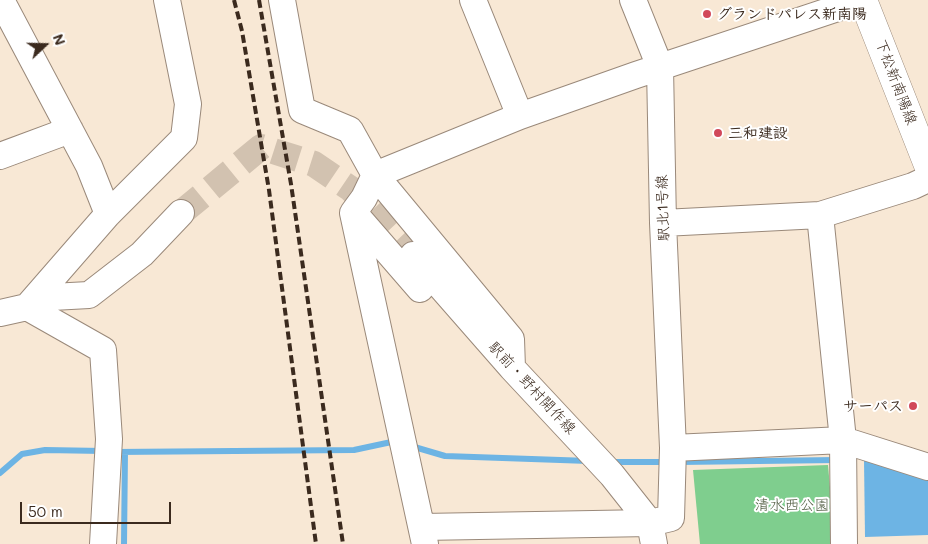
<!DOCTYPE html>
<meta charset="utf-8">
<style>
body{margin:0}
#map{position:relative;width:928px;height:544px;overflow:hidden;background:#f8e8d5;font-family:Mali,sans-serif}
canvas{display:block}
.north{position:absolute;left:20px;top:20px;width:50px;height:50px;-webkit-text-stroke:4px #fff;paint-order:stroke;rotate:69deg;font-size:14px;font-weight:700;line-height:20px;text-align:center;color:#3b2a1e}
.north::after{content:'';display:block;margin:auto;width:18px;height:22px;background:#3b2a1e;clip-path:polygon(50% 0,100% 100%,50% 72%,0 100%)}
.scale{position:absolute;left:20px;top:502px;width:151px;height:22px;box-sizing:border-box;border:2px solid #3b2a1e;border-top:0;padding-left:6px;font-size:15px;line-height:18px;white-space:nowrap;color:#3b2a1e;-webkit-text-stroke:4px #fff;paint-order:stroke}
</style>
<div id="map">
<canvas width="928" height="544"></canvas>
<div class="north">N</div>
<div class="scale">50 m</div>
</div>
<script>
const g = document.querySelector('canvas').getContext('2d');
g.lineJoin = 'round';
function fillPath(path, color) { g.fillStyle = color; g.fill(path, 'evenodd'); }
function stroke(path, color, width, dash) { g.strokeStyle = color; g.lineWidth = width; g.lineCap = dash ? 'butt' : 'round'; g.setLineDash(dash || []); g.stroke(path); }
function drawText(font, color, halo, rows, align = 'center') {
  g.font = font + ' Mali,"Klee One",sans-serif'; g.lineWidth = 4; g.setLineDash([]); g.textBaseline = 'middle'; g.strokeStyle = halo; g.fillStyle = color; for (const [text, x, y, turn = 0] of rows) {
    g.save(); g.translate(x, y); g.rotate((+turn || 0) * Math.PI / 180); g.textAlign = isNaN(turn) ? turn : align; if (halo) g.strokeText(text, 0, 0); g.fillText(text, 0, 0); g.restore();
  }
}
const green = new Path2D(`
 M828,465L835,544H700L693,470Z`);
const water = new Path2D(`
 M864,460L928,478V535L865,537Z`);
const stream = new Path2D(`
 M411,446L445,456L589,461
 M115,452L354,450L396,441
 M609,462H667
 M679,462L837,460
 M0,473L22,454L45,450L103,451
 M124,544L125,452`);
const minorTunnel = new Path2D(`
 M181,213L261,147L314,164L351,189L413,255`);
const minor = new Path2D(`
 M1,0L89,166L108,214
 M282,0L302,110L350,130L375,175L511,339L512,368
 M473,0L520,116
 M0,156L70,130
 M355,214L420,289
 M820,215L913,186L928,179
 M663,223L820,215L843,440L844,544
 M413,255L512,368L612,475L650,523L654,544
 M27,307L108,214L184,138L188,104L167,0
 M27,307L103,350L109,439L103,544
 M0,313L27,307L52,297L89,295L142,254L181,213
 M673,448L843,440L928,467
 M422,527L650,523L671,518L673,448L663,223L660,67L633,0
 M425,544L353,213L364,198L375,175L520,116L636,75L862,0`);
const major = new Path2D(`
 M863,0L928,165`);
const rail = new Path2D(`
 M234,0L242,31L269,190L316,544
 M259,0L291,184L343,544`);
const markers = [
 [707,14,5,"#d1495b"],
 [718,133,5,"#d1495b"],
 [913,406,5,"#d1495b"]
];
const poiNames = [
 ["グランドパレス新南陽",717,14],
 ["三和建設",728,133],
 ["サーパス",903,406,"right"]
];
const streetNames = [
 ["下松新南陽線",896,82,69],
 ["駅北1号線",663,208,-92],
 ["駅前・野村開作線",532,388,47]
];
const parkNames = [
 ["清水西公園",792,505]
];
fillPath(green, '#7fce8e');
fillPath(water, '#6db4e4');
stroke(stream, '#6db4e4', 6);
stroke(minorTunnel, '#d2c2b0', 26, [26, 13]);
stroke(minor, '#9a897a', 28);
stroke(major, '#9a897a', 29);
stroke(minor, '#fff', 26);
stroke(major, '#fff', 28);
stroke(rail, '#3b2a1e', 4, [8, 4]);
for (const [x, y, r, color] of markers) { const dot = new Path2D(); dot.arc(x, y, r, 0, 2 * Math.PI); g.fillStyle = color; g.fill(dot); stroke(dot, '#fff', 2); }
drawText('bold 15px', '#3b2a1e', '#fff', poiNames, 'left');
drawText('15px', '#3b2a1e', '#fff', streetNames);
drawText('15px', '#4f5b40', '#fff', parkNames);
</script>
